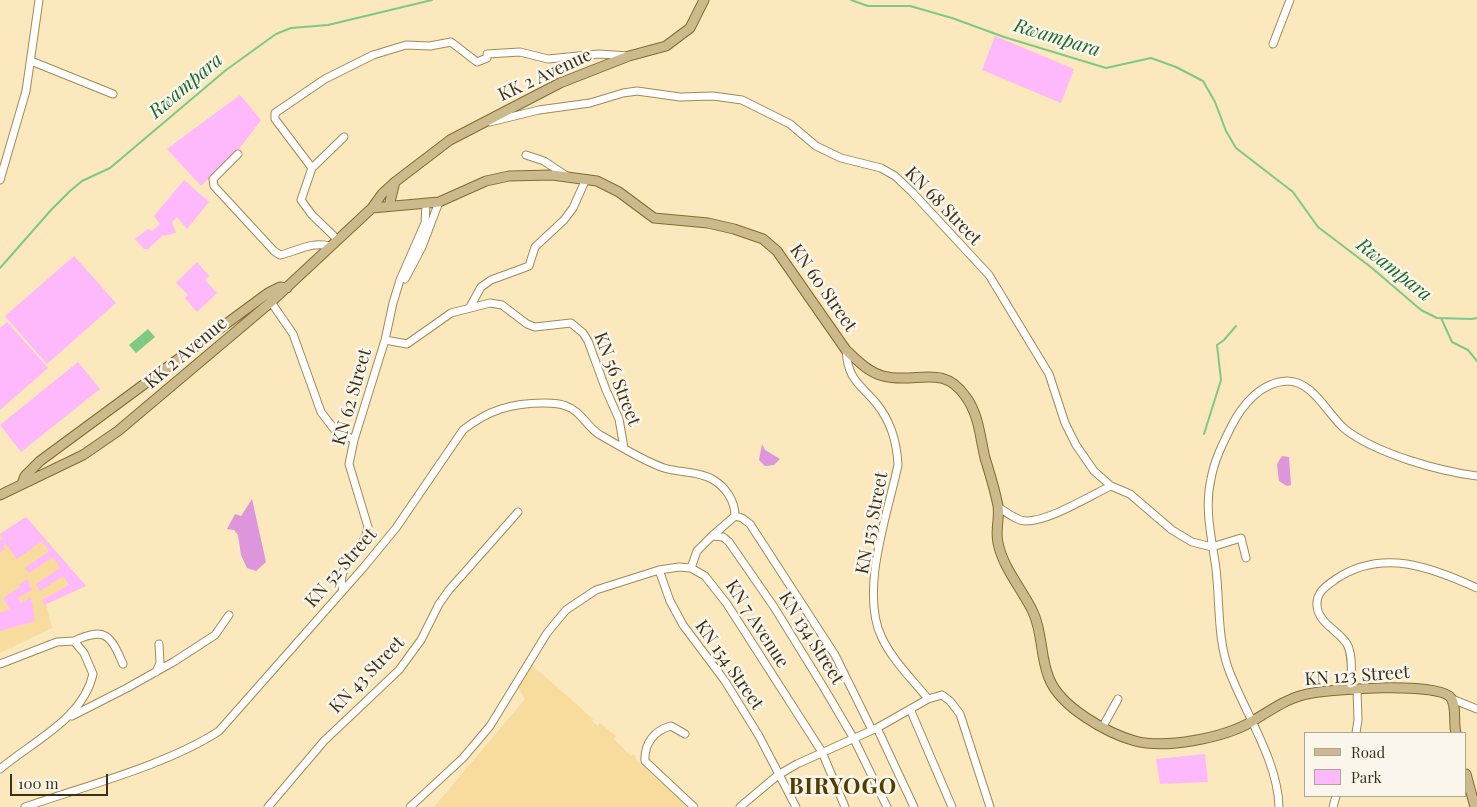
<!DOCTYPE html>
<style>
body{margin:0}
#map{position:relative;width:1477px;height:807px;overflow:hidden;background:#fbe8bc;font-family:"Playfair Display",serif}
canvas{display:block}
.legend{position:absolute;left:1304px;top:732px;width:162px;height:65px;box-sizing:border-box;background:#fbf6ec;border:1px solid #aea798;margin:0;padding:6px 9px;list-style:none;font-size:15px;color:#3a311a}
.legend li{display:flex;align-items:center;gap:10px;height:25px}
.legend b{width:25px;border:1px solid #aea798}
.scale{position:absolute;left:10px;top:774px;width:98px;height:22px;box-sizing:border-box;border:2px solid #3a311a;border-top:0;padding-left:6px;font-size:15px;line-height:18px;white-space:nowrap;color:#3a311a;-webkit-text-stroke:4px #fbf6ec;paint-order:stroke}
</style>
<div id="map">
<canvas width="1477" height="807"></canvas>
<ul class="legend">
<li><b style="height:6px;background:#ccb98c"></b>Road</li>
<li><b style="height:14px;background:#feb9fd"></b>Park</li>
</ul>
<div class="scale">100 m</div>
</div>
<script>
const g = document.querySelector('canvas').getContext('2d');
g.lineJoin = 'round';
function fillPath(path, color) { g.fillStyle = color; g.fill(path, 'evenodd'); }
function stroke(path, color, width, dash) { g.strokeStyle = color; g.lineWidth = width; g.lineCap = dash ? 'butt' : 'round'; g.setLineDash(dash || []); g.stroke(path); }
function drawText(font, color, halo, rows, align = 'center') {
  g.font = font + ' "Playfair Display",serif'; g.lineWidth = 5; g.setLineDash([]); g.textBaseline = 'middle'; g.strokeStyle = halo; g.fillStyle = color; for (const [text, x, y, turn = 0] of rows) {
    g.save(); g.translate(x, y); g.rotate((+turn || 0) * Math.PI / 180); g.textAlign = isNaN(turn) ? turn : align; if (halo) g.strokeText(text, 0, 0); g.fillText(text, 0, 0); g.restore();
  }
}
const built = new Path2D(`
 M26,517L86,586L46,604L52,628L0,653V534Z
 M532,665L593,719L592,721L598,726L600,723L616,736L614,739L631,756L633,754L636,756V760L687,807H434L525,699L518,687Z`);
const green = new Path2D(`
 M995,36L1074,69L1061,103L982,70Z
 M240,95L261,120L239,149L201,186L167,149Z
 M184,180L209,202L187,229L177,217L172,222L176,233L162,236L148,249H144L135,239L148,229L152,231L160,224L154,216Z
 M74,256L116,303L47,364L5,316Z
 M197,262L209,276L205,280L217,293L197,312L185,298L188,295L176,283Z
 M7,322L48,368L0,410V328Z
 M78,362L100,389L21,452L0,425Z
 M26,517L86,586L44,605L42,600L69,585L63,576L40,591L36,584L60,568L53,557L29,573L25,568L49,551L42,541L17,559L6,544L3,546L5,549L0,552V541L3,538L0,534Z
 M27,579L32,590L18,598L21,603L31,597L35,621L0,631V613L10,609L3,598L20,587L19,584Z
 M1205,754L1208,782L1160,784L1156,759Z`);
const forest = new Path2D(`
 M762,444L765,450L780,459L774,465L765,466L759,460Z
 M1282,456L1289,457L1291,485L1287,486L1279,481L1277,464Z
 M252,499L266,562L256,571L247,568L241,555L238,535L234,530L227,529L235,514L241,516Z`);
const water = new Path2D(`
 M148,329L155,337L136,353L129,345Z`);
const stream = new Path2D(`
 M851,0L868,6H910L952,18L1004,37L1106,68L1151,58L1176,67L1203,81L1215,102L1226,131L1236,148L1293,192L1318,227L1372,268L1421,310L1437,318L1472,319L1477,318
 M0,268L51,210L70,191L82,181L110,168L226,70L276,34L291,28L328,25L432,0
 M1441,318L1452,342L1468,350L1477,361
 M1204,434L1221,380L1217,345L1224,340L1236,326`);
const minor = new Path2D(`
 M1273,44L1290,0
 M487,54L520,52L548,59L599,54L629,56
 M31,61L113,94
 M490,122L539,110L590,103L623,93L637,91L680,97L713,96L742,100L790,124L816,146L841,158L881,168L895,176L912,192L989,275L1049,374L1065,423L1076,445L1094,471L1111,486L1130,494L1172,530L1192,542L1212,547L1241,538L1246,558
 M238,154L213,179L214,186L274,251L280,255C298,251 311,241 330,246
 M526,155L544,161L568,177
 M312,168L344,137
 M0,180L26,91L39,0
 M337,239L312,215L301,200L312,168L275,119V113L325,79L373,55L406,45L430,46L451,42L477,62L487,58
 M405,279L422,247L439,202
 M271,302L293,334L321,412L334,429L354,440
 M470,307L481,287L491,280L529,266L535,247L564,220L573,208L586,179
 M385,340L407,344L451,313L490,303L502,305L527,324L535,327L571,323L583,333L588,341L606,390L619,419L624,448
 M846,350C848,380 859,383 876,403C890,420 897,443 898,465C888,513 859,592 882,638C893,661 913,680 928,699
 M998,507C1006,512 1017,521 1026,521C1050,521 1089,496 1111,486
 M735,516L742,518L750,524L835,655L872,730
 M691,568L697,551L712,536L723,537L729,542L774,607L824,688L854,739L887,807
 M659,570L670,601L683,625L725,681L759,736L796,807
 M343,590C334,566 365,551 368,527L349,464L354,440L385,340L393,303L400,280L425,223L426,204
 M74,641C105,627 110,634 123,664
 M0,664L57,642L74,641L84,653L93,674C83,719 33,741 0,769
 M156,672L160,663L159,644
 M1352,690C1350,676 1354,657 1347,644C1338,630 1319,624 1317,606C1316,592 1326,586 1336,579C1382,548 1431,567 1477,588
 M1452,699L1477,709
 M910,709L952,807
 M72,716L127,688L175,661L215,635L229,615
 M877,728L914,807
 M1102,728L1118,699
 M1356,733L1358,720L1357,689
 M685,734L671,726C655,730 644,743 645,761L694,807
 M25,807C85,786 167,765 219,731L363,568L396,528L463,430C488,410 512,403 544,403C551,403 559,403 566,406C580,410 587,427 600,435C620,446 643,461 664,468C680,473 698,471 712,479C726,487 735,501 735,516L712,536
 M268,807L324,741L399,670L421,640L439,604L449,590L518,512
 M410,807L463,758L490,726L547,633L566,610L596,590L659,570L679,567L691,568L705,576L727,604L822,752L845,807
 M740,807L778,775L797,764L877,728L928,699L942,695L950,701L960,714L990,807
 M1279,807C1278,762 1246,714 1230,673C1217,641 1220,603 1216,569C1212,539 1204,509 1211,479C1214,461 1223,443 1231,427C1242,405 1261,382 1287,381C1314,381 1328,416 1346,430C1378,454 1438,471 1477,476
 M1333,807L1336,796`);
const major = new Path2D(`
 M389,206L395,182
 M372,208L382,194L395,182L450,140L560,83L629,56L666,46L690,28L704,0
 M22,484L25,476L40,461L268,293L280,287L287,288
 M0,495L83,455L118,431L271,302L372,208L439,202L486,181L509,176L552,175L597,181L619,192L654,218L708,223L734,229L763,239L777,251L846,350C857,360 868,372 883,376C916,385 942,362 966,397C979,415 980,437 985,458C990,474 995,490 998,506C1000,518 995,530 998,543C1003,568 1022,589 1033,612C1043,633 1040,657 1049,678C1060,707 1107,733 1135,741C1166,749 1223,738 1251,722C1268,712 1284,700 1303,695C1324,689 1440,681 1451,698C1457,707 1453,722 1456,733
 M1466,774L1475,807`);
const streetNames = [
 ["KK 2 Avenue",545,75,-25],
 ["KN 68 Street",943,206,46],
 ["KN 60 Street",823,288,55],
 ["KK 2 Avenue",186,353,-40],
 ["KN 56 Street",617,379,69],
 ["KN 62 Street",352,397,-74],
 ["KN 153 Street",872,523,-79],
 ["KN 52 Street",341,568,-49],
 ["KN 7 Avenue",757,624,57],
 ["KN 134 Street",811,638,58],
 ["KN 154 Street",729,665,55],
 ["KN 43 Street",367,675,-46],
 ["KN 123 Street",1357,676,-4]
];
const waterNames = [
 ["Rwampara",1057,38,17],
 ["Rwampara",186,86,-40],
 ["Rwampara",1394,270,38]
];
const districtNames = [
 ["BIRYOGO",843,787]
];
fillPath(built, '#f8dc9d');
fillPath(green, '#feb9fd');
fillPath(forest, '#dd96dc');
fillPath(water, '#7cca85');
stroke(stream, '#7cca85', 2);
stroke(minor, '#a18a55', 9);
stroke(major, '#836c32', 11);
stroke(minor, '#fff', 7);
stroke(major, '#ccb98c', 9);
drawText('18px', '#3a311a', '#fbf6ec', streetNames);
drawText('italic 19px', '#16692a', '#fbf6ec', waterNames);
g.letterSpacing = '1px';
drawText('bold 22px', '#503c00', '#fbf6ec', districtNames);
g.letterSpacing = '0px';
</script>
